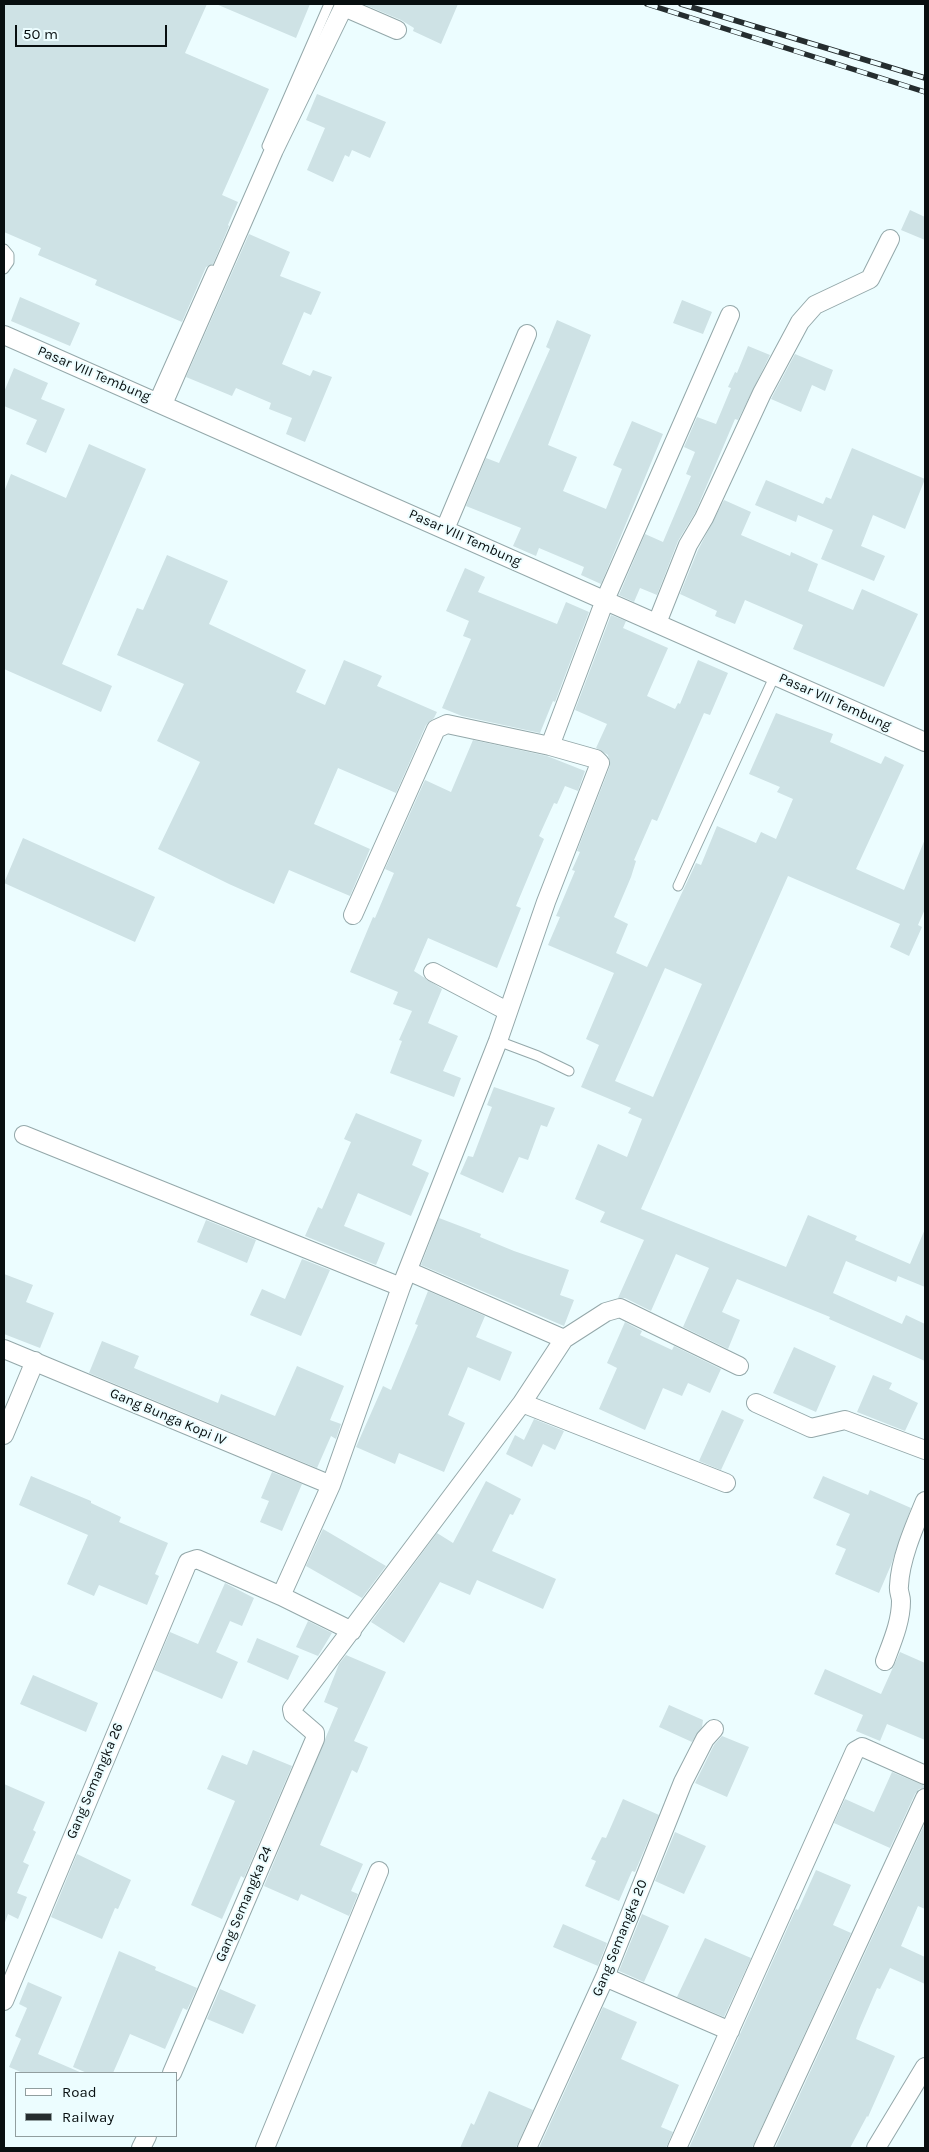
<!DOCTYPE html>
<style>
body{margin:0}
#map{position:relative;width:929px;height:2152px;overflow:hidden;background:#ecfdff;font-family:Karla,sans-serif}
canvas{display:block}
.frame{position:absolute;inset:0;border:5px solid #080f10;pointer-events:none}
.legend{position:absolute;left:15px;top:2072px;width:162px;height:65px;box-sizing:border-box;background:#ecfdff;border:1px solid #919e9f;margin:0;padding:6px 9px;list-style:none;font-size:15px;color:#080f10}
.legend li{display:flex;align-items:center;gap:10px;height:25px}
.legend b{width:25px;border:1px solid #919e9f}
.scale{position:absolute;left:15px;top:25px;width:152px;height:22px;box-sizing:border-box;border:2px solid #080f10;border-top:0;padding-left:6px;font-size:15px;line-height:18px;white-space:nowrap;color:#080f10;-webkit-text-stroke:4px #ecfdff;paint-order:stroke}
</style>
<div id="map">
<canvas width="929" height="2152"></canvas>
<div class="frame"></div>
<ul class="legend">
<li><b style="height:6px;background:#fff"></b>Road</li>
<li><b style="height:6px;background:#252d2f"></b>Railway</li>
</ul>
<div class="scale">50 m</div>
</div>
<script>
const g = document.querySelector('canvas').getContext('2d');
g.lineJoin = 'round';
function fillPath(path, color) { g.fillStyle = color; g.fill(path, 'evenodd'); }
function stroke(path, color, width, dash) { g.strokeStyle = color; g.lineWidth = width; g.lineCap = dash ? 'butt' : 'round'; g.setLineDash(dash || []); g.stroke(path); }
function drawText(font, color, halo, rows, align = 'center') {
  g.font = font + ' Karla,sans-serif'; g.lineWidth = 4; g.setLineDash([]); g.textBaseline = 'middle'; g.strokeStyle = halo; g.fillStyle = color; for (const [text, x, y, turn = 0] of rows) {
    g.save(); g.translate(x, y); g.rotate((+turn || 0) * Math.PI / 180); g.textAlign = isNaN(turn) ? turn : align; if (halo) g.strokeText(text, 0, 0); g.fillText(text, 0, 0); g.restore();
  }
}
const building = new Path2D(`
 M4,4H207L185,53L269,89L222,195L238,202L228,225L229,226L213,264L206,267L182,322L95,285L97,280L38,255L41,248L4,232Z
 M216,4H310L296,38Z
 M363,4H458L441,44L413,31L414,28L401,20Z
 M317,94L386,122L370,158L352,150L349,157L345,155L333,182L307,170L325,128L306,120Z
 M910,210L925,217V240L901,230Z
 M249,234L290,252L280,276L321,292L311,315L304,312L282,364L310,376L313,370L332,377L305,442L286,434L292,418L269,409L271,403L236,388L232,396L186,377Z
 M20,297L80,323L70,346L11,321Z
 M682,300L712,312L703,334L673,323Z
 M557,320L591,335L548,445L577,457L563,491L606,509L622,469L613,465L632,421L663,434L601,584L581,575L584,567L539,548L536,556L513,546L521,528L466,506L486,458L499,463L550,349L546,347Z
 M748,346L770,355L738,420L735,419L695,513L678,541L657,595L640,588L634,602L619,595L645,534L663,542L691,476L686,474L695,452L684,447L697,417L716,424L731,388L728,387L735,372L737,373Z
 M795,354L833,370L825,391L812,385L801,412L771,399Z
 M14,368L48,383L41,399L65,409L46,453L26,444L37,420L4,406V392Z
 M89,444L146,469L62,664L112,686L101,712L4,669V492L11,474L66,498Z
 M852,448L925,479L905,529L873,515L861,546L885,556L874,581L821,559L833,530L798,515L796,522L755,505L766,480L823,504L826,497L831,499Z
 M724,500L751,512L741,535L790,556L791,552L818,564L808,591L853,610L862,589L918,614L884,687L793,649L803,625L745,600L735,624L715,616L717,611L680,594L698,550Z
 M167,555L228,581L209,624L306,670L296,692L325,705L344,660L382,676L377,686L437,712L434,718L426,725L396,793L338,768L314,824L370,849L350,896L289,870L274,904L229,884L158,849L200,762L157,741L184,684L117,655L137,608L143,610Z
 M465,568L485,577L478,592L557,624L566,602L589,612L555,702L553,701L540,733L462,716L442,708L471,639L463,636L469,621L446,611Z
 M611,615L626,621L623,628L668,648L647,696L675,709L678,703L680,704L698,660L728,673L710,715L704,713L657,821L652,819L634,860L636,861L631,877L614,917L628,924L616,953L647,967L696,863L701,865L717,826L756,843L761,832L776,839L793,799L777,792L780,787L749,774L776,713L833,734L830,742L881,764L885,756L904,765L856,869L904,890L925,839V909L918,925L922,927L909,956L890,947L900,924L788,876L641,1209L786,1267L808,1215L857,1236L855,1240L910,1264L925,1229V1287L898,1276L896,1282L846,1261L833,1293L902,1324L906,1315L925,1324V1361L829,1319L830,1317L737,1279L722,1312L740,1320L728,1349L683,1327L709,1268L676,1254L651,1311L625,1298H618L644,1240L600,1222L605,1212L575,1199L598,1144L627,1157L642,1119L628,1113L631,1108L581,1087L599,1045L586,1039L614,973L548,945L560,917L556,916L575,871L572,870L580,852L577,851L610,766L608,755L596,748L607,724L575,710ZM665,968L702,984L653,1097L615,1081Z
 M473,740L547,756L585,771L578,791L565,786L557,804L554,803L539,836L544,839L516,906L521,908L497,968L428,938L414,971L442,989L428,1023L458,1036L443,1071L461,1078L454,1097L390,1073L402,1041L399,1040L412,1011L393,1004L398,992L350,972L373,917L375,918L394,873L385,869L425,780L451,792Z
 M23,838L155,897L135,942L4,883Z
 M494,1087L555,1108L547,1127L541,1125L528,1160L519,1157L503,1193L460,1174L468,1156L473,1157L492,1107L487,1105Z
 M356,1113L422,1140L412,1165L429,1173L411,1216L358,1193L344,1226L385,1243L376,1265L305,1236L318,1207L322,1209L351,1142L344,1139Z
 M439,1218L481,1234L480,1237L514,1251L569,1270L560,1295L574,1300L564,1326L421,1265Z
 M206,1220L256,1240L247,1263L197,1242Z
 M302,1259L330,1270L301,1336L250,1315L262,1289L285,1299Z
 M4,1274L33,1285L26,1302L54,1313L40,1348L4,1334Z
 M428,1291L485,1316L476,1337L512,1352L500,1381L468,1367L448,1415L465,1423L444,1472L399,1453L395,1464L356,1447L383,1386L391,1390L418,1325L415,1324Z
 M625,1322L642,1331L640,1335L672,1350L674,1346L721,1369L710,1393L688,1383L682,1396L663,1388L645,1430L599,1409L617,1368L607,1363Z
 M102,1341L139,1356L134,1368L218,1403L221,1394L275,1416L297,1366L344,1386L330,1420L341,1424L336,1439L331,1436L317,1468L89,1373Z
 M794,1347L836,1366L816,1412L773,1393Z
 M873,1375L892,1383L889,1389L918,1403L905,1431L857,1412Z
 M722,1410L744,1420L721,1470L699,1461Z
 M534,1419L564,1431L555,1450L543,1444L532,1467L506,1454L515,1435L524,1440Z
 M272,1472L302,1484L282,1531L260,1522L269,1501L261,1498Z
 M31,1476L91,1501V1503L121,1517L119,1522L168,1543L155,1574L159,1576L147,1605L99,1585L94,1596L67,1584L88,1535L19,1505Z
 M823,1476L868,1495L870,1490L911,1508L891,1565L879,1593L835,1574L846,1549L836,1545L850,1514L813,1498Z
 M486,1481L521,1499L513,1515L510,1514L492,1551L556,1579L543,1609L477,1580L470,1595L440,1582L404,1643L371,1622L437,1533L453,1543Z
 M323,1529L386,1566L362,1598L306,1566Z
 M225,1583L254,1598L242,1626L230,1621L216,1652L238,1662L222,1699L154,1670L170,1632L198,1644Z
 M308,1621L332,1633L318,1656L296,1647Z
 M257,1638L299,1656L288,1680L247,1662Z
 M900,1652L925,1663V1740L887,1724L880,1741L856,1731L863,1715L814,1694L825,1669L881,1694Z
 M346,1655L386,1672L354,1741L368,1747L357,1773L352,1770L320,1845L363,1864L351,1891L358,1894L349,1916L301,1894L298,1901L264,1886L338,1708L324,1702L339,1664Z
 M33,1675L98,1703L86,1732L20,1704Z
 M669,1705L703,1720L702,1727L692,1742L659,1727Z
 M722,1736L749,1747L727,1797L695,1783L714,1745Z
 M253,1750L292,1766L244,1878L241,1876L222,1919L191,1905L235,1801L207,1789L222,1755L247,1765Z
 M892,1772L925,1786V1788L919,1789L915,1794L890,1848L834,1823L845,1799L874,1812Z
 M4,1784L45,1802L33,1830L36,1832L23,1862L29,1865L17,1893L27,1897L18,1919L8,1914L4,1925Z
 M623,1799L659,1815L635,1872L632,1871L619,1901L585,1886L596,1861L591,1859L602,1837L606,1838Z
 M925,1823V1909L918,1906L901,1946L925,1957V1984L890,1968L880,1989L877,1988L859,2030L856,2039L895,2056L868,2117L867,2116L850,2148H775Z
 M675,1832L706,1846L684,1894L655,1881Z
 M77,1854L131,1880L118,1909L115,1908L102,1939L51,1917Z
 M816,1870L851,1885L833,1925L851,1933L752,2148H689L796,1909L798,1910Z
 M642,1914L669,1926L644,1982L619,1971Z
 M563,1924L607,1943L598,1966L553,1947Z
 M705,1938L751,1958L724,2017L677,1997Z
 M119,1951L156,1967L155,1970L197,1988L187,2010L183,2008L165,2049L130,2034L113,2073H87L73,2067Z
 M28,1982L62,1997L38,2054L82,2073H23L9,2067L21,2039L15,2036L27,2008L19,2004Z
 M220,1989L256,2005L243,2034L207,2019Z
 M603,2007L637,2022L621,2059L679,2085L661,2127L673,2132L666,2148H539Z
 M489,2091L533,2110L516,2148H460L471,2123L474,2125Z`);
const lane = new Path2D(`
 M267,146L329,4
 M4,249L9,255V262L4,269
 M154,400L212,270
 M678,886L775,675
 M498,1041L538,1056L569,1071`);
const street = new Path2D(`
 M344,7L397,30
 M4,335L925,742
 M163,404L274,150L345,4
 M445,529L527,334
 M657,623L688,545L704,518L762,393L800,322L815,305L870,279L890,239
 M550,746L605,600L730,315
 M433,972L507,1011
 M24,1135L401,1287
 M408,1271L564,1339
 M4,1349L331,1485
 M522,1403L726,1483
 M756,1403L811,1428L845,1420L925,1450
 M4,1435L35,1361
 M281,1596L352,1631
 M885,1661C892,1642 901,1622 901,1601C901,1596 898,1591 899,1586C900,1559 915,1525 925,1501
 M605,1977L730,2031
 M4,2001L188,1562L197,1559L281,1596L331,1485L401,1287L498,1041L546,902L600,763L596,759L550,746L447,724L436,729L353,915
 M172,2073L315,1739V1733L293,1714L292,1709L522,1403L564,1339L606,1312L620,1308L739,1366
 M141,2148L147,2136
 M265,2148L379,1871
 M527,2148L605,1977L683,1782L705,1739L714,1729
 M677,2148L855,1751L862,1747L925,1775
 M763,2148L925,1798
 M876,2148L925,2067`);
const rail = new Path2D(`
 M647,4L925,92
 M681,4L925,78`);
const streetNames = [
 ["Pasar VIII Tembung",94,374,23],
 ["Pasar VIII Tembung",465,538,24],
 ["Pasar VIII Tembung",835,702,24],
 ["Gang Bunga Kopi IV",168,1417,23],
 ["Gang Semangka 26",95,1781,-67],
 ["Gang Semangka 24",244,1904,-67],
 ["Gang Semangka 20",620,1938,-68]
];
fillPath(building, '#cee2e5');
stroke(lane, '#94a8aa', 11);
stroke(street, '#94a8aa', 20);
stroke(lane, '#fff', 9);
stroke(street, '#fff', 18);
stroke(rail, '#252d2f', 5.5);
stroke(rail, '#ecfdff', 4, [11]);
drawText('14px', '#080f10', '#ecfdff', streetNames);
</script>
